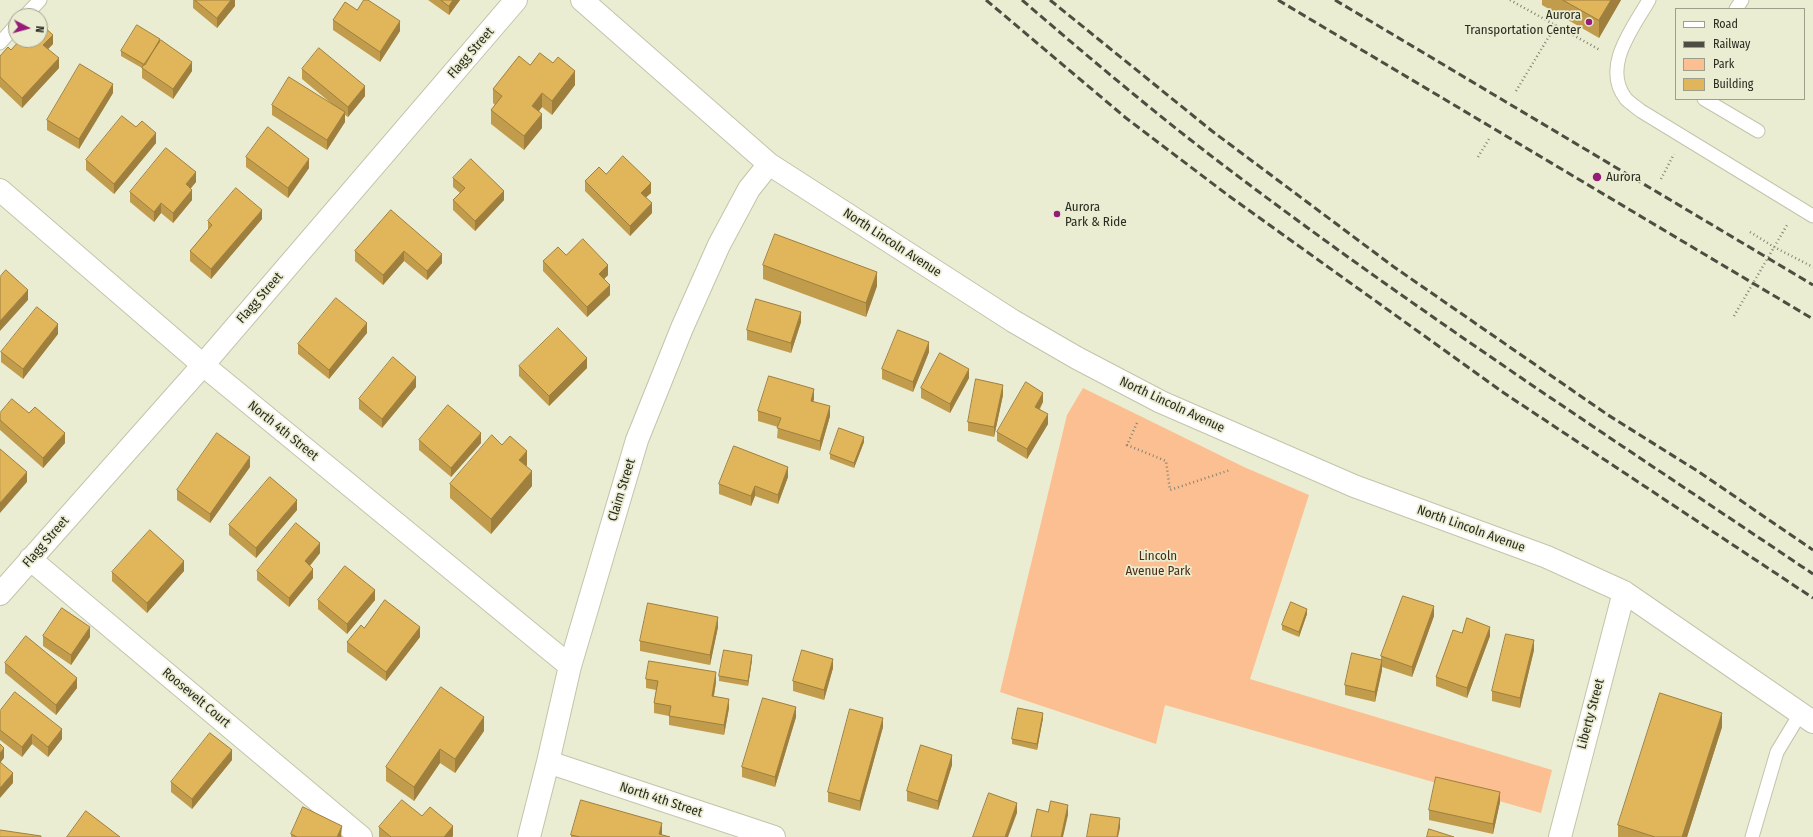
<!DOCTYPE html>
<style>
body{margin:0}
#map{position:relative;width:1813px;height:837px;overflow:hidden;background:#ebedd2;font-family:"Fira Sans Condensed",sans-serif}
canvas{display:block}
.legend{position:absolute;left:1675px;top:8px;width:130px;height:92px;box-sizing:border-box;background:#ebedd2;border:1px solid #9e9f8b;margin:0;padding:5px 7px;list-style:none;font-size:12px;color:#2a2b21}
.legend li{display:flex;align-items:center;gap:8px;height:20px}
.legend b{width:20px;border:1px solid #9e9f8b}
.north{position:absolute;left:8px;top:8px;width:40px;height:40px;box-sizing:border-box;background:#ebedd2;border:1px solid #9e9f8b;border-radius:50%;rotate:96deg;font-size:11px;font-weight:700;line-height:16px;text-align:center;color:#2a2b21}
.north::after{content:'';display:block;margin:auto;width:14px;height:18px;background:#951c78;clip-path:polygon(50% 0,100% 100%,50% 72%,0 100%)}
</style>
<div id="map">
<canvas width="1813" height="837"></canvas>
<ul class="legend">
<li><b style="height:5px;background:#fff"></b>Road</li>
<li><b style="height:5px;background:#4d4e41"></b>Railway</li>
<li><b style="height:11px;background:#fcbf91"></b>Park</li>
<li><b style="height:11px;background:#e1b559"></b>Building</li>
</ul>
<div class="north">N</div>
</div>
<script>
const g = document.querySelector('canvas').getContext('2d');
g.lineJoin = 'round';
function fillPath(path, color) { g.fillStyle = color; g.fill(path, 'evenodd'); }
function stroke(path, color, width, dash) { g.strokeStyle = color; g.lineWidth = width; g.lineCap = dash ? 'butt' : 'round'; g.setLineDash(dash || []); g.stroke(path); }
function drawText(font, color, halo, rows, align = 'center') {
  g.font = font + ' "Fira Sans Condensed",sans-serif'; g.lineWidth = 3.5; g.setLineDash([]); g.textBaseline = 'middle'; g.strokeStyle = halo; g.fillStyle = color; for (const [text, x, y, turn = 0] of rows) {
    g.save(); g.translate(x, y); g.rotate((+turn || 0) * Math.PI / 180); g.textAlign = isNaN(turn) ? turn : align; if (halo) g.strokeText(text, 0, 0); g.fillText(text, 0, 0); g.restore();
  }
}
const green = new Path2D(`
 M1083,388L1244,467L1309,495L1250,679L1552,770L1541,813L1165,705L1156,744L1000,692L1067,415Z`);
const path = new Path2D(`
 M1510,0L1600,50
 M1516,91L1556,25
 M1478,157L1489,139
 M1661,179L1674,154
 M1750,232L1774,247L1813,267
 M1734,316L1787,225
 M1137,423L1127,445L1166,461L1170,490L1230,470`);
const lane = new Path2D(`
 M1649,0C1633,28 1601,67 1626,99C1630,103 1636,107 1641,111L1813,216
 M1736,9L1742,0
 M25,16L40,0
 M0,43L16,25
 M1704,99L1758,131
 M1752,837L1777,752L1800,714`);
const street = new Path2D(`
 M582,0L769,164L1013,321L1077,358L1161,402L1354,486L1547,557L1624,592L1813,722
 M0,190L203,365L570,666
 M30,559L361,837
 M0,594L203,365L516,0
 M548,762L774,837
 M529,837L548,762L570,666L637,440L682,328L719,245L749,189L769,164
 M1560,837L1624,592`);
const rail = new Path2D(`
 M986,0L1126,118L1229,196L1504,393L1813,598
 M1022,0C1093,61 1164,121 1239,177C1425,317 1620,444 1813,574
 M1050,0L1212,131L1394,267L1608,415L1699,472L1813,550
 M1278,0L1813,319
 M1335,0L1813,285`);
const wall = new Path2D(`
 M193,0H235V6L217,28L193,8Z
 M428,0H460L449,15Z
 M1542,0H1621L1599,38L1542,5Z
 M357,10L400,31L380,62L333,30V20Z
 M160,43L192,71L173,99L142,78V68L121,56V51Z
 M53,44L48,49L59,68L22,108L0,87V56L11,50Z
 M530,65L575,85L552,115L542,107L539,111L542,128L524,150L491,124V110L495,105L493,103V89Z
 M302,69L365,96L348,117L345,115V122L327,150L272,115V105L332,104L302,79Z
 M113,93L79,149L47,130V120Z
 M136,127L156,143L114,194L86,170V160Z
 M246,157L309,168L288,198L246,167Z
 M606,174L651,193L646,197L652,213L630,236L585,191V181Z
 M453,178L504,200L475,231L453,210V200L460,193L453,187Z
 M196,182L191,188L192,200L173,223L161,213L154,222L130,202V192Z
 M391,210L442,263L427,280L404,261L383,285L355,261V251Z
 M262,219L211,279L190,261V251L208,230V221Z
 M566,255L608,275L604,279L610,295L587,317L543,271V261Z
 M763,265L877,286L866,317L763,279Z
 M801,322L791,353L747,340V330Z
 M367,333L329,379L298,354V344Z
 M58,334L23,379L1,362V352Z
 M929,352L913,392L882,379V369Z
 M519,366L587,368L549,406L519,376Z
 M969,378L950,413L921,398V388Z
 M416,387L382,428L359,409V399Z
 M1003,395L994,437L968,431V422Z
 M814,399L813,401L830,416L820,451L777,438L778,427L758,421V411Z
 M1043,402L1040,409L1048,424L1027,459L997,441V432Z
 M0,413H29L65,443L43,468L0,430Z
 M419,440L481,443L451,477L419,450Z
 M864,442L854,468L830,459V454Z
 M502,445L527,465L526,466L532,486L491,534L450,498V484Z
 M250,467L210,523L177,500V490Z
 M788,477L778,504L755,496L751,506L719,494V484Z
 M297,510L256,558L229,535V525Z
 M320,553L310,566L313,578L289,607L257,580V571Z
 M184,571L147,613L112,581V572Z
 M318,600H375L347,634L318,609Z
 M1307,614L1299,637L1282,630V625Z
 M1434,616L1412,677L1382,667V670L1375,702L1345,695V685L1381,660V656Z
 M718,627L710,665L640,651V641Z
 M364,628L420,637L386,681L347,652V642Z
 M1462,633L1490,636L1467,698L1436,686V677Z
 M43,636L90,637L71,665L43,646Z
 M1534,650L1520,708L1492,701V691Z
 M752,660L748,686L719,681V676Z
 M5,663L77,688L56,715L5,673Z
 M833,668L824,700L793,691V681Z
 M646,679L716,682L714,696L729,708L724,735L669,725V716L654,713V703L656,690L646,688Z
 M0,711L62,739L48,757L32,744L22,757L0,740Z
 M796,717L775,787L742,777V767Z
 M1043,718L1037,750L1012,744V739Z
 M883,727L860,811L828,802V792Z
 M1722,727L1687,837H1618V825Z
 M484,731L455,773L440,763L414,801L386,781V767Z
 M232,760L192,809L171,792V782Z
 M952,765L938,810L907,801V791Z
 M1500,802L1493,834L1429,820V810Z
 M422,816L453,836L452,837H379V827Z
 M291,834L342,836L341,837H291Z
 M571,835H662L670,837H571Z`);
const shadedWall = new Path2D(`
 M231,0H235V6L217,28V18Z
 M453,0H460L449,15V6Z
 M1611,0H1621L1599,38V20Z
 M400,21V31L380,62V52Z
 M53,35V44L43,54V45Z
 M160,39V44L145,65Z
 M59,58V68L22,108V98Z
 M192,62V71L173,99V89Z
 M575,71V85L552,115V101Z
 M113,84V93L79,149V139Z
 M365,86V96L348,117V107Z
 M542,93V107L532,120V106Z
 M345,112V122L327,150V140Z
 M542,114V128L524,150V136Z
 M156,133V143L114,194V184Z
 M309,159V168L288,198V188Z
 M196,172V182L186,194V184Z
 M651,183V193L641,202V193Z
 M192,190V200L173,223V213Z
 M504,191V200L475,231V221Z
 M161,203V213L154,222V212Z
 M652,203V213L630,236V226Z
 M262,210V219L211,279V269Z
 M404,251V261L383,285V275Z
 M442,254V263L427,280V271Z
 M608,265V275L599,284V274Z
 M877,272V286L866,317V303Z
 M610,285V295L587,317V307Z
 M28,290V300L0,331V321Z
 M801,312V322L791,353V343Z
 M367,323V333L329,379V370Z
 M58,324V334L23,379V369Z
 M929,342V352L913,392V382Z
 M587,358V368L549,406V396Z
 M969,369V378L950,413V404Z
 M416,377V387L382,428V419Z
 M1003,385V395L994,437V427Z
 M814,389V399L811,410V401Z
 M1043,393V402L1035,416V407Z
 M830,406V416L820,451V441Z
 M1048,414V424L1027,459V449Z
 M65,433V443L43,468V458Z
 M481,433V443L451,477V468Z
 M864,437V442L854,468V463Z
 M527,451V465L519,474V460Z
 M250,457V467L210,523V514Z
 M788,467V477L778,504V495Z
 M532,471V486L491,534V519Z
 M27,472V482L0,513V503Z
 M755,486V496L751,506V496Z
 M297,500V510L256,558V548Z
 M320,543V553L305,571V561Z
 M184,561V571L147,613V603Z
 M313,569V578L289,607V598Z
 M375,590V600L347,634V624Z
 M1434,606V616L1412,677V667Z
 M1307,609V614L1299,637V632Z
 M718,617V627L710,665V655Z
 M90,627V637L71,665V655Z
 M420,627V637L386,681V672Z
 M1490,627V636L1467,698V688Z
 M1534,640V650L1520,708V698Z
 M752,655V660L748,686V681Z
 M833,659V668L824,700V690Z
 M1382,660V670L1375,702V692Z
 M716,672V682L712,706V696Z
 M77,678V688L56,715V705Z
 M729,699V708L724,735V725Z
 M796,707V717L775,787V777Z
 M1043,713V718L1037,750V744Z
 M1722,713V727L1687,837H1682Z
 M484,717V731L455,773V759Z
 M883,718V727L860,811V801Z
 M62,729V739L48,757V747Z
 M32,734V744L22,757V747Z
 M4,748V758L0,763V753Z
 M440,749V763L414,801V787Z
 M232,750V760L192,809V799Z
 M952,755V765L938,810V801Z
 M13,773V783L0,798V788Z
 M1500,792V802L1493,834V824Z
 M1017,803V813L1008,837H1005Z
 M1068,805V815L1063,837H1061Z
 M1120,818V828L1118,837H1117Z
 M662,823V837L659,834Z
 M342,826L341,837H337Z
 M453,826V836L452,837H444Z`);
const building = new Path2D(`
 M195,0H231L217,18Z
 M364,0H368L400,21L380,52L333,20L345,2L357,10Z
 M441,0H453L449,6Z
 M1563,0H1611L1599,20Z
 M40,23L53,35L43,45L59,58L22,98L0,77V56L8,47L11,50L20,40H40Z
 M137,25L160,39L145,65L121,51Z
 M161,40L192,62L173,89L142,68Z
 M319,48L365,86L348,107L302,69Z
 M540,53L553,63L558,57L575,71L552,101L542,93L532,106L542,114L524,136L491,110L502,96L493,89L519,56L530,65Z
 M80,64L113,84L79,139L47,120Z
 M289,77L345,112L327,140L272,105Z
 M122,116L136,127L142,121L156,133L114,184L86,160Z
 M268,127L309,159L288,188L246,157Z
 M166,148L196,172L186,184L192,190L173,213L161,203L154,212L130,192Z
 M623,156L651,183L641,193L652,203L630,226L585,181L599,167L606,174Z
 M471,159L504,191L475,221L453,200L465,188L453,178Z
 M236,188L262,210L211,269L190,251L212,225L208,221Z
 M391,210L442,254L427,271L404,251L383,275L355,251Z
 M775,234L877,272L866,303L763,265Z
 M583,239L608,265L599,274L610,285L587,307L543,261L558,247L566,255Z
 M6,270L28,290L0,321V277Z
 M336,298L367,323L329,370L298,344Z
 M756,299L801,312L791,343L747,330Z
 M37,307L58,324L23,369L1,352Z
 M558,328L587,358L549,396L519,366Z
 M898,330L929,342L913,382L882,369Z
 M940,353L969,369L950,404L921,388Z
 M393,357L416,377L382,419L359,399Z
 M769,376L814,389L811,401L830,406L820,441L777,428L781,418L758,411Z
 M976,379L1003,385L994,427L968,422Z
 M1026,382L1043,393L1035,407L1048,414L1027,449L997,432Z
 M12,399L29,413L35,407L65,433L43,458L0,420V413Z
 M448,405L481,433L451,468L419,440Z
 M839,428L864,437L854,463L830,454Z
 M217,433L250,457L210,514L177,490Z
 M492,435L502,445L510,436L527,451L519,460L532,471L491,519L450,484Z
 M734,446L788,467L778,495L755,486L751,496L719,484Z
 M0,449L27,472L0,503Z
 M270,477L297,500L256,548L229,525Z
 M296,523L320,543L305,561L313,569L289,598L257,571Z
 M150,530L184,561L147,603L112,572Z
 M345,566L375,590L347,624L318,600Z
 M1403,596L1434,606L1412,667L1381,656Z
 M385,600L420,627L386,672L347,642L361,625L364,628Z
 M1291,602L1307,609L1299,632L1282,625Z
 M648,603L718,617L710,655L640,641Z
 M62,608L90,627L71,655L43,636Z
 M1467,618L1490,627L1467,688L1436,677L1453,630L1462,633Z
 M1506,634L1534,640L1520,698L1492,691Z
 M26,636L77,678L56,705L5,663Z
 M724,650L752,655L748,681L719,676Z
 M802,650L833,659L824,690L793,681Z
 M1352,653L1382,660L1375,692L1345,685Z
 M649,661L716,672L712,696L729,699L724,725L669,716L671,706L654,703L658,681L646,679Z
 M441,687L484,717L455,759L440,749L414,787L386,767Z
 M15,692L62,729L48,747L32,734L22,747L0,730V711Z
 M1660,693L1722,713L1682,837H1655L1618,825Z
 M763,698L796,707L775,777L742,767Z
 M1018,708L1043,713L1037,744L1012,739Z
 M850,709L883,718L860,801L828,792Z
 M210,733L232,750L192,799L171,782Z
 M0,744L4,748L0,753Z
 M921,745L952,755L938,801L907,791Z
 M0,762L13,773L0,788Z
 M1436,777L1500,792L1493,824L1429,810Z
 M989,793L1017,803L1005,837H973Z
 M402,800L422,816L430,807L453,826L444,837H391L379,827Z
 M581,800L662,823L659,834L670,837H580L571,835Z
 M1051,801L1068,805L1061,837H1031L1037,809L1048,812Z
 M303,807L342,826L337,837H297L291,834Z
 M86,811L120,837H67Z
 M1091,814L1120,818L1117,837H1087Z
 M1429,829L1454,837H1427Z
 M0,830L41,836V837H0Z`);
const markers = [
 [1589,22,4,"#951c78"],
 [1597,177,5,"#951c78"],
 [1057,214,4,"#951c78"]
];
const poiNames = [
 ["Aurora",1581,15,"right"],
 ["Transportation Center",1581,30,"right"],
 ["Aurora",1606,177],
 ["Aurora",1065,207],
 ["Park & Ride",1065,222]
];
const streetNames = [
 ["Flagg Street",471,53,-49],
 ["North Lincoln Avenue",892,243,33],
 ["Flagg Street",260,298,-49],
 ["North Lincoln Avenue",1172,405,25],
 ["North 4th Street",283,431,39],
 ["Claim Street",622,490,-73],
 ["North Lincoln Avenue",1471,529,20],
 ["Flagg Street",46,542,-49],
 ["Roosevelt Court",196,698,40],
 ["Liberty Street",1591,714,-75],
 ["North 4th Street",661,800,18]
];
const parkNames = [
 ["Lincoln",1158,556],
 ["Avenue Park",1158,571]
];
fillPath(green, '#fcbf91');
stroke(lane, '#c3c4aa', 15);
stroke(street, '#c3c4aa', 24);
stroke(path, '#828372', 2.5, [1, 3]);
stroke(lane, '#fff', 13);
stroke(street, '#fff', 22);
stroke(rail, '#4d4e41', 3, [8, 4]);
fillPath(wall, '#c29c4d');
fillPath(shadedWall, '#9e7f3e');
fillPath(building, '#e1b559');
stroke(building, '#9e7f3e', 1);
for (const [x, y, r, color] of markers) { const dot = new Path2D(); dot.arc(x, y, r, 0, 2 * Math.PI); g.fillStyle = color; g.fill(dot); stroke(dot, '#ebedd2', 1.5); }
drawText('13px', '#2a2b21', '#ebedd2', poiNames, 'left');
drawText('13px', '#2a2b21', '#ebedd2', streetNames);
drawText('13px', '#4b2c12', '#ebedd2', parkNames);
</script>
